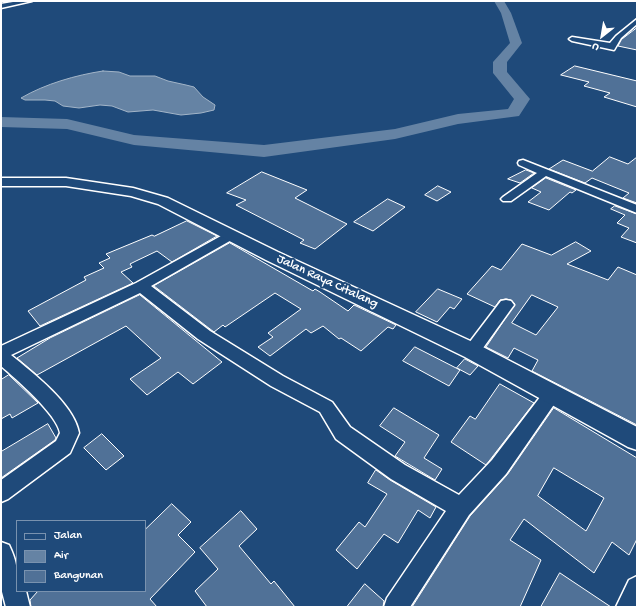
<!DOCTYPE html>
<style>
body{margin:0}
#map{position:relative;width:638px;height:608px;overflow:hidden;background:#1f4a7a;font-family:"Gochi Hand",sans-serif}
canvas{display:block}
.frame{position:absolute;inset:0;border:2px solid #fff;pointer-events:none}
.legend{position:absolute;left:16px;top:520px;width:130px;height:72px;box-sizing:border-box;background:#1f4a7a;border:1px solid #7992af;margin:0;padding:5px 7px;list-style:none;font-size:12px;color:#fff}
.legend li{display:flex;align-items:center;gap:8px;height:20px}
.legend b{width:20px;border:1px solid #7992af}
.north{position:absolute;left:582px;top:16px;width:40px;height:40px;-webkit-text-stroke:3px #1f4a7a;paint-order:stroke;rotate:211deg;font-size:11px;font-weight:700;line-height:16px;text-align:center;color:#fff}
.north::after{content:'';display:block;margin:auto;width:14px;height:18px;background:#fff;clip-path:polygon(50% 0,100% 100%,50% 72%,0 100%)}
</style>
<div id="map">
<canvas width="638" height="608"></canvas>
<div class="frame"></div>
<ul class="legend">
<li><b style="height:5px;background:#1f4a7a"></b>Jalan</li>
<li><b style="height:11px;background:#6583a4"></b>Air</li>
<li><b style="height:11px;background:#507197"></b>Bangunan</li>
</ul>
<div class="north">U</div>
</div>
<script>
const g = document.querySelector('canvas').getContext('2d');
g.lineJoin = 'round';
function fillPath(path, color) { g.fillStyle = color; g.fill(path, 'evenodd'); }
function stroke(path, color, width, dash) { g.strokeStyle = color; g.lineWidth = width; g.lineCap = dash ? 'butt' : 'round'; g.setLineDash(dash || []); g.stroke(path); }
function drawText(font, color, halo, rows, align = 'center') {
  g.font = font + ' "Gochi Hand",sans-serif'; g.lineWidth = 4; g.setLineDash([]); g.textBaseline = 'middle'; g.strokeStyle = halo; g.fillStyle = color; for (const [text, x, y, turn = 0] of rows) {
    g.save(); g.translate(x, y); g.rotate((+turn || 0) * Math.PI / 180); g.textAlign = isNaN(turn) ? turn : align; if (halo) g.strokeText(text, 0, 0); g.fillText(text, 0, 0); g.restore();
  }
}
const water = new Path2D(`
 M103,71L119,72L130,76H155L168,81L186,85L194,87L203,97L215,105L214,110L201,113L181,115L153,110L128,112L112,106L100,105L79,108L63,106L55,101L45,100H25L21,98C45,84 76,75 103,71Z`);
const river = new Path2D(`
 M494,1H504L511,13L522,43L507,62V72L530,99L519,116L458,124L395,139L264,157L134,145L67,129L1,127V117L67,119L134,135L264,145L395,129L458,114L508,109L514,99L493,73V62L510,43L501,13Z`);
const building = new Path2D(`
 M637,28V50L618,46L621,40Z
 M575,66L637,81V107L604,97L610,93L584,86L589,82L561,75Z
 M610,157L628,164L637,157V203L623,198L629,193L592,178L585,183L549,169L563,160L592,171Z
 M526,170L534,173L520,183L508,179Z
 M262,172L307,190L295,198L347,224L315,249L300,243L304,240L236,205L246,200L227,193Z
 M546,178L576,190L572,193L570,192L549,210L528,202L541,192L532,188Z
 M438,186L451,192L437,201L425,195Z
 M388,199L405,207L373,231L354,222Z
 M615,206L637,214V243L621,237L629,228L617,223L625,215L611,209Z
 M187,221L217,236L172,262L157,251L136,261L130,264L132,267L121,272L133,283L40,326L28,311L86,280L84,277L104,268L99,263L110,258L106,254L152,235L154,236Z
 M576,242L591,251L567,264L608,280L618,267L637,275V425L532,371L538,360L514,348L508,358L486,347L515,304L511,300L506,299L500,300L495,307L467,294L492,266L501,270L522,244L551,255ZM532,295L558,307L536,335L512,323Z
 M230,243L313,291L315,289L320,292L348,311L354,305L396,325L393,329L388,327L361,351L341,338L339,339L323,326L311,333L306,329L270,356L258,347L273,337L268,333L301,309L275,293L225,327L223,325L214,332L154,286Z
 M438,289L462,299L454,309L450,307L437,322L416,312Z
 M140,295L222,362L193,384L178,372L147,395L130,379L161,358L126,326L37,375L17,358L50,338Z
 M415,347L460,370L449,386L403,361Z
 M465,359L478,366L470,375L457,368Z
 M9,375L38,403L12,418L10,414L1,419V380Z
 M500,384L534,403L486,465L451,442L470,416L475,419Z
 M394,408L439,435L424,458L442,469L435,480L395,456L405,442L380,426Z
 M554,408L637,458V539L629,555L612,542L594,573L524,519L510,540L541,560L520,607H412L470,516L507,475ZM554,468L604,498L586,531L538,496Z
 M48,424L56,438L55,440L1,478V452Z
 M102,434L124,456L106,470L84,448Z
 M376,470L390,480L436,507L430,518L418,510L398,543L384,534L357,569L336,550L359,522L365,527L387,494L368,483Z
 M172,504L191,522L178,535L195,552L150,599L157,607H31L30,600L38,591H145V530Z
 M241,511L257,529L239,546L271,584L274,581L295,607H207L195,591L218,569L200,548Z
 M560,573L611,607H541Z
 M365,584L384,601L383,607H347Z`);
const minor = new Path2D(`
 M19,1H32L1,8V4Z
 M637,19V24L621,38L614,50L572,41L569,39L572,37L610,43L616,36Z
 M523,160L637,205V213L546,176L511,201H503L501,199L503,197L537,173L519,165L518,163L519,161Z
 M230,231L235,232L236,235L235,238L151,286L210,331L283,376L332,402L350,427L405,465L459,495L492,460L547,388L553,386L559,388L562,393L506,474L469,515L410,607H384L387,598L446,511L391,479L336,439L320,412L271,386L198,339L140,293L11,355C33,373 74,404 79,433L70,453L8,499L1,502V480L56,441L60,433C57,414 16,379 1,366V346L136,283Z
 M506,300L511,301L514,305L511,309L478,355L472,357L466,355L464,351L466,347L501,301Z
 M1,542L9,545C18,564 17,570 17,591H26L30,607H6L1,588Z
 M637,576V607H616L629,580Z`);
const tertiary = new Path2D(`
 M1,178H66L133,188L168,198L278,252L479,345L637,427V450L628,447L465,357L266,260L158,204L131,196L66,186H1Z`);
const streetNames = [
 ["Jalan Raya Citalang",327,282,25]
];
fillPath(water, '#6583a4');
stroke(water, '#a3b5c8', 1);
fillPath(river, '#6583a4');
fillPath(building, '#507197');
stroke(building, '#fff', 1);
stroke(minor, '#fff', 3);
stroke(tertiary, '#fff', 3);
fillPath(minor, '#1f4a7a');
fillPath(tertiary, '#1f4a7a');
drawText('13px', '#fff', '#1f4a7a', streetNames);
</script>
